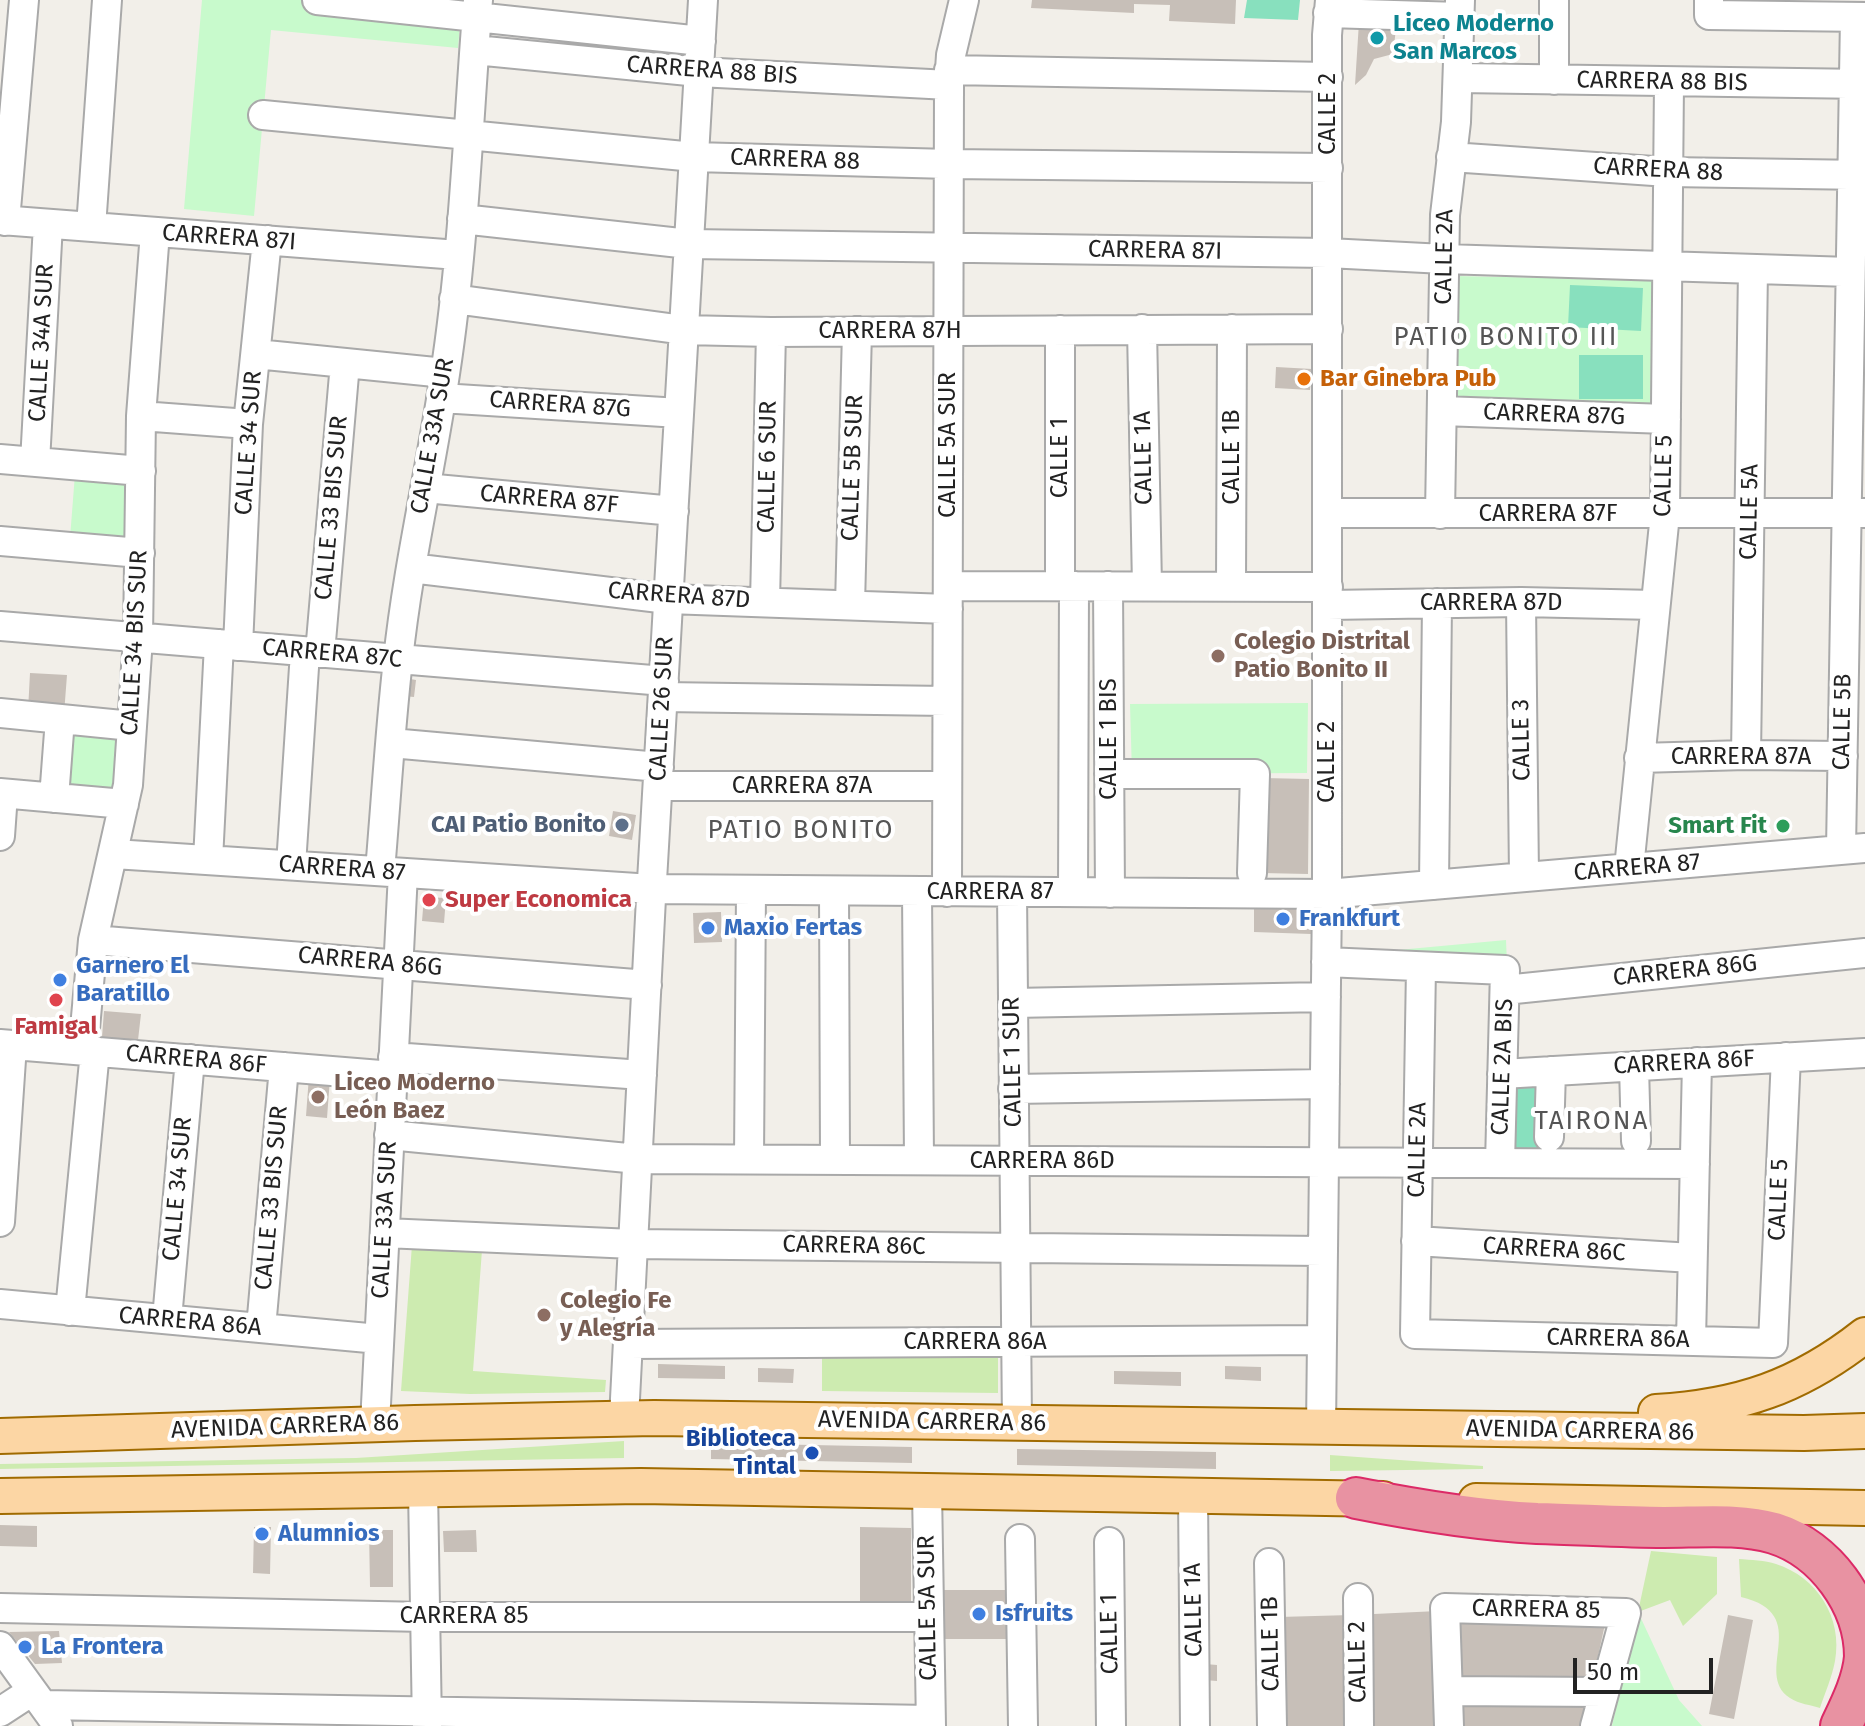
<!DOCTYPE html>
<meta charset="utf-8">
<style>
body{margin:0}
#map{position:relative;width:1865px;height:1726px;overflow:hidden;background:#f2efe9;font-family:"Fira Sans",sans-serif}
canvas{display:block}
.scale{position:absolute;left:1573px;top:1658px;width:140px;height:36px;box-sizing:border-box;border:4px solid #222;border-top:0;padding-left:10px;font-size:24px;line-height:28px;white-space:nowrap;color:#222;-webkit-text-stroke:6px #fff;paint-order:stroke}
</style>
<div id="map">
<canvas width="1865" height="1726"></canvas>
<div class="scale">50 m</div>
</div>
<script>
const g = document.querySelector('canvas').getContext('2d');
g.lineJoin = 'round';
function fillPath(path, color) { g.fillStyle = color; g.fill(path, 'evenodd'); }
function stroke(path, color, width, dash) { g.strokeStyle = color; g.lineWidth = width; g.lineCap = dash ? 'butt' : 'round'; g.setLineDash(dash || []); g.stroke(path); }
function drawText(font, color, halo, rows, align = 'center') {
  g.font = font + ' "Fira Sans",sans-serif'; g.lineWidth = 8; g.setLineDash([]); g.textBaseline = 'middle'; g.strokeStyle = halo; g.fillStyle = color; for (const [text, x, y, turn = 0] of rows) {
    g.save(); g.translate(x, y); g.rotate((+turn || 0) * Math.PI / 180); g.textAlign = isNaN(turn) ? turn : align; if (halo) g.strokeText(text, 0, 0); g.fillText(text, 0, 0); g.restore();
  }
}
const grass = new Path2D(`
 M412,1245L482,1250L473,1371L606,1380L605,1392L470,1394L401,1391Z
 M822,1354L998,1355V1393L822,1391Z
 M624,1441V1458L0,1469V1464L356,1458Z
 M1330,1455L1483,1466V1469L1330,1471Z
 M1651,1551L1717,1557V1594L1683,1626L1670,1600L1638,1612Z
 M1739,1559C1751,1560 1765,1560 1776,1564C1817,1577 1843,1618 1835,1661C1832,1677 1825,1693 1820,1708C1811,1705 1799,1704 1790,1698C1752,1673 1814,1614 1741,1597Z`);
const park = new Path2D(`
 M202,0H337L461,14L458,48L271,30L254,216L184,209Z
 M1454,276L1656,280L1654,411L1452,407Z
 M75,474L130,479L124,543L70,538Z
 M1308,703L1307,773L1132,774L1130,704Z
 M67,729L121,734L116,798L62,793Z
 M1506,940L1507,964L1344,955Z
 M1638,1612L1679,1700L1702,1726H1612Z`);
const pitch = new Path2D(`
 M1247,0H1300L1298,20L1244,18Z
 M1570,285L1643,288L1641,331L1568,327Z
 M1579,355H1643V399H1579Z
 M1509,1082H1542L1543,1153H1510Z`);
const building = new Path2D(`
 M1032,0H1236L1235,24L1169,21L1170,5L1134,4V13L1031,8Z
 M1397,20L1393,54L1374,59L1366,75L1355,85L1359,22Z
 M1276,367L1312,369L1310,390L1275,388Z
 M30,673L67,675L64,714L28,711Z
 M405,678L416,680L414,697L403,696Z
 M1263,778L1309,779L1308,874L1262,873Z
 M613,811L636,815L632,840L609,836Z
 M424,897L446,898L444,923L422,921Z
 M1254,904L1312,906L1311,934L1254,932Z
 M721,912L722,942L694,943L693,913Z
 M104,1011L141,1014L138,1040L102,1037Z
 M309,1076L330,1078L327,1118L306,1116Z
 M658,1364L725,1366V1379L658,1378Z
 M1225,1366L1261,1367V1381L1225,1379Z
 M758,1368L794,1369L793,1383L758,1382Z
 M1114,1371L1181,1372V1386L1114,1384Z
 M711,1443L912,1447V1463L711,1459Z
 M1017,1449L1216,1452V1469L1017,1465Z
 M0,1525L37,1526V1547L0,1546Z
 M254,1527H271L270,1574L253,1573Z
 M860,1527L911,1528V1610L860,1609Z
 M369,1530H393V1587H370Z
 M476,1530L477,1552H444L443,1531Z
 M944,1590H1014V1639H944Z
 M1447,1610L1607,1615L1595,1670L1588,1683H1451Z
 M1438,1611V1726H1363L1362,1640H1373L1374,1614Z
 M1351,1615L1354,1726H1277L1279,1617Z
 M1728,1615L1753,1620L1734,1719L1709,1714Z
 M59,1631L62,1663L35,1664L9,1632Z
 M1205,1664L1217,1665V1681L1204,1680Z
 M1449,1695L1586,1697L1581,1726H1453Z`);
const minor = new Path2D(`
 M317,0L701,41
 M1554,0V80
 M1709,0V15L1865,17
 M1328,13L1460,17
 M475,50L699,72L949,85
 M949,70L1328,77
 M1459,78L1865,84
 M263,115L694,157L949,164L1328,168
 M1451,157L1668,172L1865,175
 M462,219L689,244L1328,253L1444,259L1850,272
 M0,220L458,255
 M5,221L24,0
 M91,227L107,0
 M454,299L684,330L771,332L1328,329
 M1142,329L1147,586
 M1060,330V586
 M256,354L445,373
 M441,398L679,413
 M1442,411L1666,419
 M141,416L248,424
 M0,459L141,471
 M35,462L48,224
 M425,488L674,511
 M1328,513H1864
 M1440,514L1445,215L1456,122L1460,0
 M0,541L140,553
 M411,568L668,599L948,609
 M948,586L1328,587
 M1108,586L1110,893
 M1231,586L1232,329
 M765,602L771,332
 M1521,602L1524,877
 M850,605L857,331
 M1328,605L1521,602L1655,605
 M0,626L664,681
 M238,646L248,424L267,240
 M320,653L345,363
 M663,697L947,701
 M0,713L132,726
 M391,743L659,767
 M1746,755L1753,269
 M1639,758L1746,755L1843,756
 M1109,774H1255L1252,873
 M658,786H947
 M0,793L124,804
 M54,798L60,719
 M0,836L3,794
 M1841,850L1855,17
 M114,854L652,889L1327,894L1865,848
 M208,860L219,644
 M291,865L305,652
 M1629,868L1665,514L1669,83
 M380,871C386,801 390,730 398,660C408,564 431,469 445,374C464,250 468,125 478,0
 M1434,885L1437,603
 M834,891L835,1160
 M917,891L919,1160
 M947,892L949,85L951,55L964,0
 M1012,892L1017,1423
 M1073,892L1074,586
 M93,940L647,985
 M1326,962L1505,970L1500,1163
 M1421,967L1415,1334L1773,1343L1786,1057
 M1505,990L1865,953
 M1013,1003L1326,997
 M0,1044L393,1076
 M83,1050L93,940L128,785L138,638L141,416L155,232
 M393,1057L642,1075
 M1634,1066L1636,1141
 M1502,1074L1865,1053
 M1013,1089L1325,1084
 M389,1135L638,1159L1695,1164
 M1549,1137L1551,1071
 M749,1159L751,890
 M0,1222L12,1045
 M385,1233L633,1244L1323,1251
 M1416,1241L1692,1258
 M0,1304L379,1339
 M70,1311L95,1051
 M167,1319L190,1059
 M261,1328L284,1067
 M1691,1341L1697,1062
 M628,1344L1322,1340
 M624,1418L651,898L703,0
 M375,1424L403,873
 M1321,1428L1327,894V35L1330,0
 M423,1489L427,1726
 M927,1491L931,1726
 M1193,1495L1195,1726
 M1020,1539L1023,1726
 M1109,1542L1111,1726
 M1269,1563L1272,1726
 M1358,1598L1359,1726
 M0,1608L425,1617H929
 M0,1646L58,1726
 M1448,1691L1604,1692
 M43,1705L930,1720
 M0,1712L23,1697L34,1694
 M1449,1726L1445,1608L1626,1613L1595,1726`);
const major = new Path2D(`
 M1656,1412C1739,1407 1799,1387 1865,1335
 M0,1436L415,1423L654,1418L1804,1433L1865,1431
 M0,1496L641,1486L1383,1499
 M1476,1501L1865,1508`);
const highway = new Path2D(`
 M1356,1498C1416,1510 1475,1520 1537,1523C1579,1524 1622,1527 1664,1527C1700,1527 1740,1523 1774,1533C1825,1549 1865,1603 1865,1657C1863,1681 1851,1705 1841,1726`);
const markers = [
 [1377,38,8,"#0f9aa8"],
 [1304,379,8,"#e8710a"],
 [1218,656,8,"#8d6e63"],
 [622,825,8,"#5c6f8a"],
 [1783,826,8,"#2e9e5b"],
 [429,900,8,"#e0444e"],
 [1283,919,8,"#3f7fe0"],
 [708,928,8,"#3f7fe0"],
 [60,980,8,"#3f7fe0"],
 [56,1000,8,"#e0444e"],
 [318,1097,8,"#8d6e63"],
 [544,1315,8,"#8d6e63"],
 [812,1453,8,"#1a4fb4"],
 [262,1534,8,"#3f7fe0"],
 [979,1614,8,"#3f7fe0"],
 [25,1647,8,"#3f7fe0"]
];
const cultureNames = [
 ["Liceo Moderno",1393,24],
 ["San Marcos",1393,52]
];
const streetNames = [
 ["CARRERA 88 BIS",712,71,4],
 ["CARRERA 88 BIS",1662,82,1],
 ["CALLE 2",1328,114,-90],
 ["CARRERA 88",795,160,2],
 ["CARRERA 88",1658,170,3],
 ["CARRERA 87I",229,238,4],
 ["CARRERA 87I",1155,251,1],
 ["CALLE 2A",1445,257,-89],
 ["CARRERA 87H",890,331],
 ["CALLE 34A SUR",42,343,-87],
 ["CARRERA 87G",560,405,4],
 ["CARRERA 87G",1554,415,2],
 ["CALLE 33A SUR",433,436,-80],
 ["CALLE 34 SUR",249,443,-86],
 ["CALLE 5A SUR",948,445,-90],
 ["CALLE 1B",1232,457,-90],
 ["CALLE 1",1060,458,-90],
 ["CALLE 1A",1144,458,-91],
 ["CALLE 6 SUR",768,467,-89],
 ["CALLE 5B SUR",853,468,-88],
 ["CALLE 5",1664,476,-89],
 ["CARRERA 87F",549,500,5],
 ["CALLE 33 BIS SUR",332,508,-85],
 ["CALLE 5A",1750,512,-89],
 ["CARRERA 87F",1548,514],
 ["CARRERA 87D",679,596,4],
 ["CARRERA 87D",1491,603],
 ["CALLE 34 BIS SUR",135,643,-87],
 ["CARRERA 87C",332,654,5],
 ["CALLE 26 SUR",662,709,-87],
 ["CALLE 5B",1843,722,-89],
 ["CALLE 1 BIS",1109,739,-90],
 ["CALLE 3",1522,740,-91],
 ["CARRERA 87A",1741,757],
 ["CALLE 2",1327,762,-90],
 ["CARRERA 87A",802,786],
 ["CARRERA 87",1637,868,-5],
 ["CARRERA 87",342,869,4],
 ["CARRERA 87",990,892],
 ["CARRERA 86G",370,962,5],
 ["CARRERA 86G",1685,971,-6],
 ["CARRERA 86F",196,1060,5],
 ["CALLE 1 SUR",1013,1062,-91],
 ["CARRERA 86F",1684,1063,-3],
 ["CALLE 2A BIS",1503,1067,-88],
 ["CALLE 2A",1418,1150,-89],
 ["CARRERA 86D",1042,1161],
 ["CALLE 34 SUR",178,1189,-85],
 ["CALLE 33 BIS SUR",272,1198,-85],
 ["CALLE 5",1779,1200,-88],
 ["CALLE 33A SUR",385,1220,-87],
 ["CARRERA 86C",854,1246,1],
 ["CARRERA 86C",1554,1250,3],
 ["CARRERA 86A",190,1322,5],
 ["CARRERA 86A",1618,1339,1],
 ["CARRERA 86A",975,1342],
 ["AVENIDA CARRERA 86",932,1422,1],
 ["AVENIDA CARRERA 86",285,1427,-2],
 ["AVENIDA CARRERA 86",1580,1431,1],
 ["CALLE 5A SUR",928,1608,-91],
 ["CALLE 1A",1194,1610,-91],
 ["CARRERA 85",1536,1610,1],
 ["CARRERA 85",464,1616],
 ["CALLE 1",1110,1634,-91],
 ["CALLE 1B",1271,1644,-91],
 ["CALLE 2",1358,1662,-91]
];
const foodNames = [
 ["Bar Ginebra Pub",1320,379]
];
const educationNames = [
 ["Colegio Distrital",1234,642],
 ["Patio Bonito II",1234,670],
 ["Liceo Moderno",334,1083],
 ["León Baez",334,1111],
 ["Colegio Fe",560,1301],
 ["y Alegría",560,1329]
];
const serviceNames = [
 ["CAI Patio Bonito",606,825]
];
const leisureNames = [
 ["Smart Fit",1767,826]
];
const healthNames = [
 ["Super Economica",445,900],
 ["Famigal",56,1027,"center"]
];
const shopNames = [
 ["Frankfurt",1299,919],
 ["Maxio Fertas",724,928],
 ["Garnero El",76,966],
 ["Baratillo",76,994],
 ["Alumnios",278,1534],
 ["Isfruits",995,1614],
 ["La Frontera",41,1647]
];
const transitNames = [
 ["Biblioteca",796,1439],
 ["Tintal",796,1467]
];
const neighbourhoodNames = [
 ["PATIO BONITO III",1506,338],
 ["PATIO BONITO",801,831],
 ["TAIRONA",1592,1122]
];
fillPath(grass, '#cdebb0');
fillPath(park, '#c8facc');
fillPath(pitch, '#88e0be');
fillPath(building, '#c7bfb8');
stroke(minor, '#a9a9a9', 32);
stroke(major, '#a06b00', 38);
stroke(highway, '#dc2a67', 44);
stroke(minor, '#fff', 28);
stroke(major, '#fcd6a4', 34);
stroke(highway, '#e892a2', 40);
for (const [x, y, r, color] of markers) { const dot = new Path2D(); dot.arc(x, y, r, 0, 2 * Math.PI); g.fillStyle = color; g.fill(dot); stroke(dot, '#fff', 3); }
drawText('bold 24px', '#0d838f', '#fff', cultureNames, 'left');
drawText('24px', '#222', '#fff', streetNames);
drawText('bold 24px', '#c56008', '#fff', foodNames, 'left');
drawText('bold 24px', '#785e54', '#fff', educationNames, 'left');
drawText('bold 24px', '#4e5e75', '#fff', serviceNames, 'right');
drawText('bold 24px', '#27864d', '#fff', leisureNames, 'right');
drawText('bold 24px', '#be3a42', '#fff', healthNames, 'left');
drawText('bold 24px', '#366cbe', '#fff', shopNames, 'left');
drawText('bold 24px', '#164399', '#fff', transitNames, 'right');
g.letterSpacing = '2px';
drawText('26px', '#555', '#fff', neighbourhoodNames);
g.letterSpacing = '0px';
</script>
